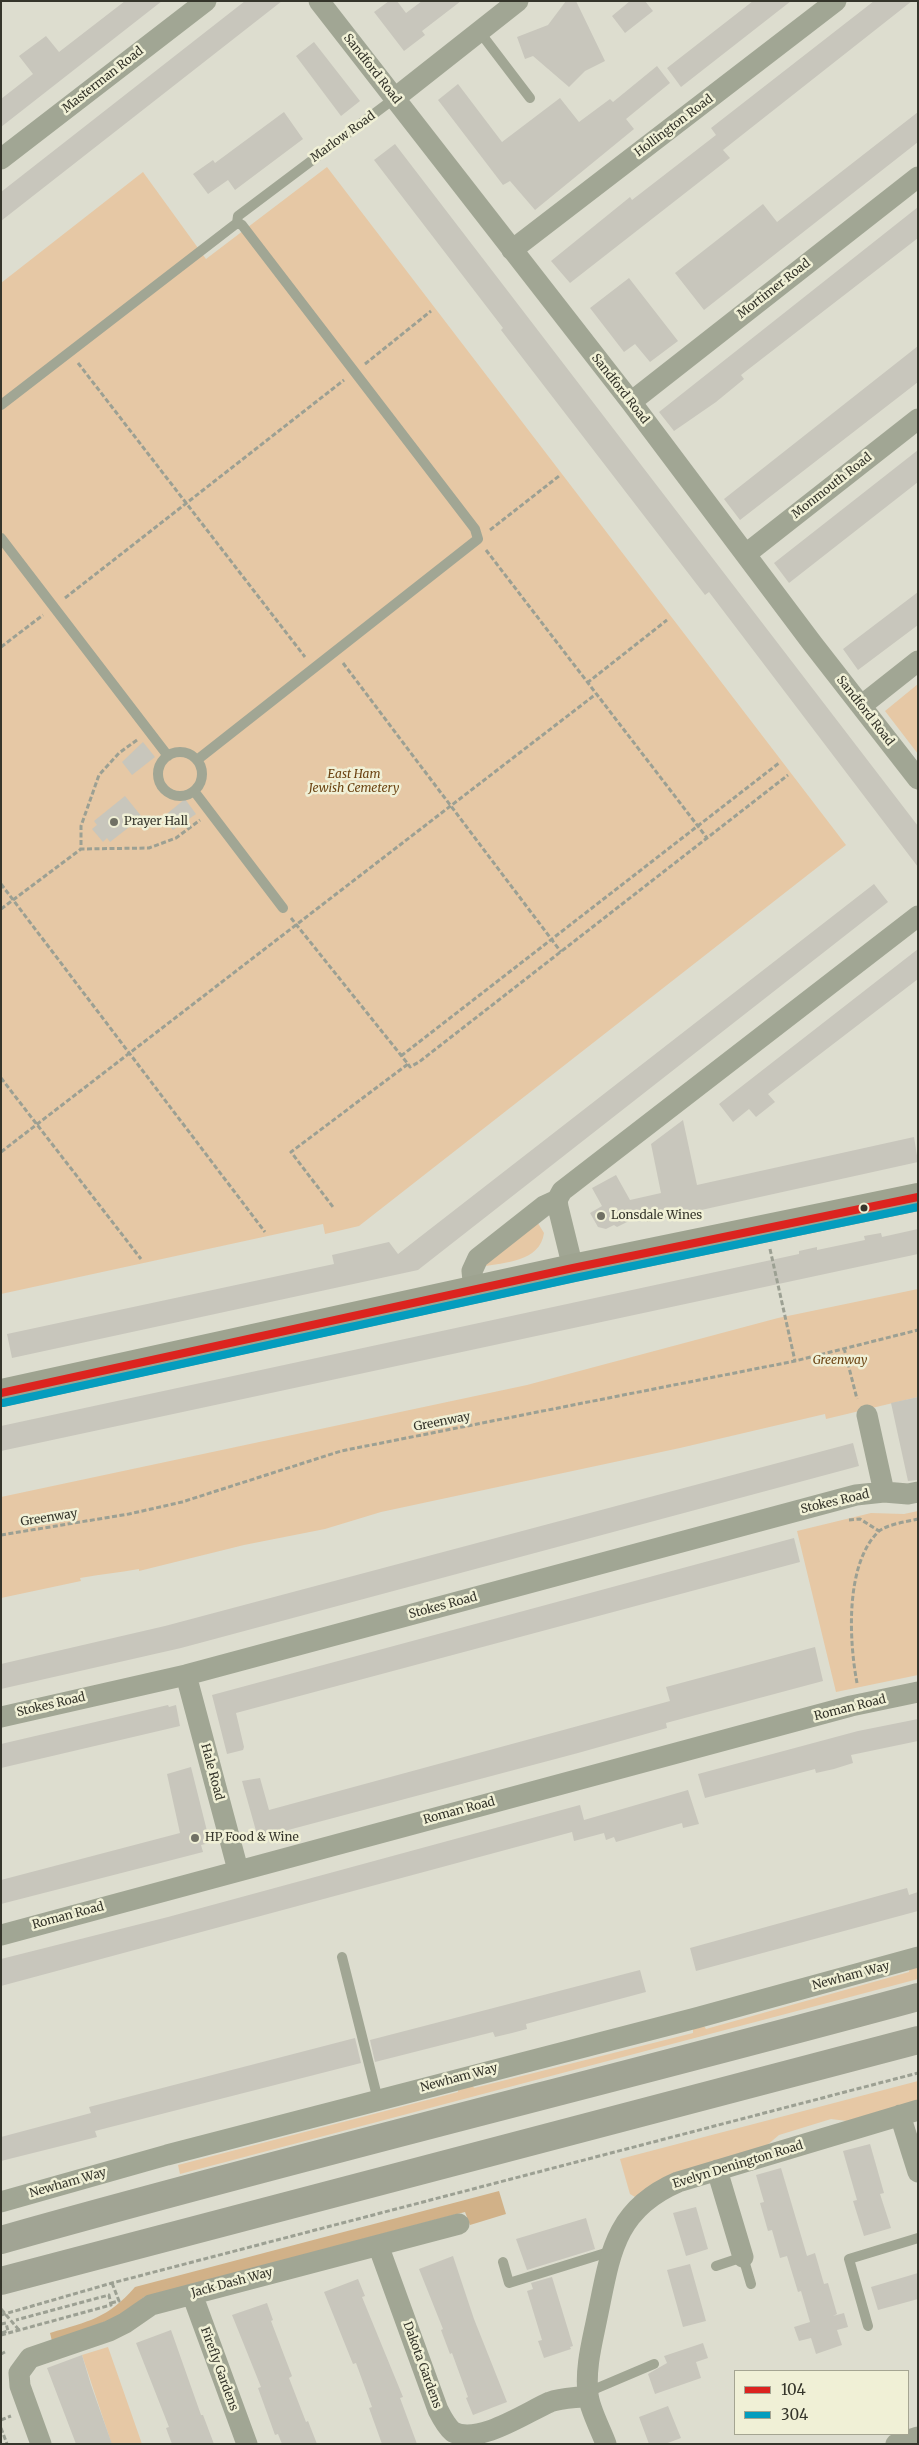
<!DOCTYPE html>
<style>
body{margin:0}
#map{position:relative;width:919px;height:2445px;overflow:hidden;background:#ddddcf;font-family:Merriweather,serif}
canvas{display:block}
.frame{position:absolute;inset:0;border:2px solid #35352b;pointer-events:none}
.legend{position:absolute;left:734px;top:2370px;width:175px;height:65px;box-sizing:border-box;background:#f0f0d6;border:1px solid #a5a592;margin:0;padding:6px 9px;list-style:none;font-size:15px;color:#35352b}
.legend li{display:flex;align-items:center;gap:10px;height:25px}
.legend b{width:25px;border:1px solid #a5a592}
</style>
<div id="map">
<canvas width="919" height="2445"></canvas>
<div class="frame"></div>
<ul class="legend">
<li><b style="height:6px;background:#dc241f"></b>104</li>
<li><b style="height:6px;background:#059dbe"></b>304</li>
</ul>
</div>
<script>
const g = document.querySelector('canvas').getContext('2d');
g.lineJoin = 'round';
function fillPath(path, color) { g.fillStyle = color; g.fill(path, 'evenodd'); }
function stroke(path, color, width, dash) { g.strokeStyle = color; g.lineWidth = width; g.lineCap = dash ? 'butt' : 'round'; g.setLineDash(dash || []); g.stroke(path); }
function drawText(font, color, halo, rows, align = 'center') {
  g.font = font + ' Merriweather,serif'; g.lineWidth = 5; g.setLineDash([]); g.textBaseline = 'middle'; g.strokeStyle = halo; g.fillStyle = color; for (const [text, x, y, turn = 0] of rows) {
    g.save(); g.translate(x, y); g.rotate((+turn || 0) * Math.PI / 180); g.textAlign = isNaN(turn) ? turn : align; if (halo) g.strokeText(text, 0, 0); g.fillText(text, 0, 0); g.restore();
  }
}
const green = new Path2D(`
 M327,167L846,845L359,1226L325,1234L323,1224L1,1294V283L143,172L206,259Z
 M918,684V754L885,711Z
 M536,1220L544,1233C540,1262 505,1262 481,1267Z
 M918,1289V1397L826,1419L825,1414L680,1448L381,1512L325,1529L244,1545L139,1571V1569C118,1573 101,1574 80,1578L81,1581L1,1598V1497L527,1385L778,1318Z
 M918,1511V1675L836,1692L797,1531L871,1513L904,1514Z
 M918,1963V1979L180,2174L178,2165L458,2092V2084L470,2080L474,2088L693,2033V2025L702,2023L706,2029L909,1972L910,1964Z
 M918,2081V2100L847,2121L831,2119L779,2135L766,2146L635,2197L630,2194L620,2159Z
 M108,2347L142,2444H110L111,2442L82,2355Z`);
const forest = new Path2D(`
 M499,2191L506,2214L470,2225L465,2212L144,2297L121,2316L52,2341L50,2333C89,2321 107,2319 135,2287Z`);
const building = new Path2D(`
 M125,1H162L1,127V99L33,74L19,56L46,36L59,52Z
 M245,1H282L1,221V192Z
 M389,1H397L406,13L422,1H461L422,31L425,35L404,51L374,12Z
 M566,1H576L605,61L585,71L569,87L533,56L525,59L517,37L548,25Z
 M630,1H645L653,11L625,33L612,16Z
 M753,1H791L681,87L667,68Z
 M874,1H912L723,150L730,158L570,283L551,261L630,197L632,200L716,135L711,128Z
 M314,42L360,101L341,116L296,56Z
 M657,66L670,83L626,119L634,129L535,210L510,181L503,185L438,100L458,84L502,142L560,98L579,122L610,99L613,102Z
 M284,112L303,139L235,190L228,180L208,194L193,174L213,160L215,163Z
 M918,112V142L704,310L675,273L763,204L777,222Z
 M395,144L918,826V867L709,592L705,595L501,330L503,328L374,160Z
 M918,207V238L741,375L744,379L716,402L674,431L659,412Z
 M629,278L678,341L650,362L635,344L624,352L590,308Z
 M918,346V382L740,520L724,499Z
 M918,450V482L789,583L774,563Z
 M918,592V625L858,670L843,649Z
 M143,742L155,757L132,775L122,762Z
 M125,796L142,817L110,842L107,838L103,842L92,829L97,825L94,821Z
 M185,799L196,814L173,830L163,817Z
 M874,884L888,902L418,1270L12,1358L7,1334L334,1264L332,1255L389,1242L398,1254Z
 M918,949V979L768,1094L775,1102L756,1117L749,1109L733,1122L719,1104Z
 M683,1120L697,1185L914,1137L918,1162L647,1222L645,1213L617,1227L614,1225L606,1229L598,1227L590,1213L602,1206L592,1188L616,1175L630,1200L661,1193L651,1144Z
 M918,1229V1254L1,1451V1426L799,1254V1251L817,1247V1250L865,1240L864,1236L881,1233L882,1237Z
 M918,1397V1480L908,1481L891,1403Z
 M853,1443L859,1466L181,1648L1,1689V1664L165,1626Z
 M794,1538L800,1562L236,1713L244,1747L243,1750L227,1754L212,1695Z
 M815,1647L823,1681L666,1723L667,1728L578,1753L258,1838L242,1781L260,1778L269,1810L670,1701L666,1687Z
 M168,1705L169,1707L176,1705L180,1726L1,1768V1744Z
 M918,1719V1741L851,1755L853,1763L834,1769L816,1773L815,1769L705,1798L698,1774L858,1731Z
 M191,1767L210,1843L201,1845L203,1852L1,1904V1880L180,1833L167,1774Z
 M688,1790L699,1824L683,1828L682,1823L616,1842L614,1837L606,1840L604,1833L574,1841L572,1832L1,1986V1959L168,1917L580,1805L584,1820Z
 M907,1888L909,1895L918,1892V1911L696,1971L690,1948Z
 M640,1970L646,1992L526,2024L527,2029L512,2033L495,2037L493,2032L375,2062L370,2040Z
 M355,2038L361,2063L95,2131L97,2137L1,2161V2137L91,2113L89,2107Z
 M870,2144L884,2193L880,2194L891,2228L864,2236L853,2201L857,2200L843,2151Z
 M781,2168L807,2256L815,2253L824,2284L828,2283L837,2314L833,2316L844,2313L848,2327L837,2330L842,2345L816,2354L811,2338L799,2341L794,2327L810,2322L801,2291L798,2292L787,2256L780,2258L772,2230L768,2231L760,2203L764,2202L756,2175Z
 M696,2207L708,2249L686,2256L673,2213Z
 M586,2218L595,2249L527,2270L516,2239Z
 M453,2256L474,2319L507,2402L473,2415L466,2398L468,2397L452,2353L450,2354L441,2330L443,2329L419,2269Z
 M690,2264L706,2321L683,2327L667,2270Z
 M918,2273V2299L878,2310L871,2287Z
 M552,2277L573,2346L570,2347L571,2349L544,2358L538,2341L542,2340L527,2291L533,2289L531,2283Z
 M358,2279L365,2296L362,2297L403,2397L400,2398L417,2444H382L369,2408L372,2407L356,2363L353,2364L324,2292Z
 M267,2303L273,2320L271,2321L292,2376L289,2378L306,2422L308,2421L317,2444H282L278,2434L275,2435L258,2388L261,2387L232,2315Z
 M171,2330L201,2415H203L214,2444H172L166,2428L169,2427L136,2343Z
 M703,2343L708,2358L696,2362L701,2378L655,2394L648,2374L667,2363L664,2356Z
 M82,2355L91,2385L112,2444H76L47,2368Z
 M668,2406L681,2438L665,2444H649L639,2417Z`);
const path = new Path2D(`
 M78,363L305,657
 M365,364L431,311
 M490,530L559,476
 M486,550L707,838
 M65,598L344,380
 M1,647L43,615
 M343,663L561,952
 M587,683L667,620
 M137,740L119,753L99,775L81,826V849L149,848L176,838L200,820
 M1,884L265,1232
 M1,909L81,849
 M291,918L408,1064L291,1152L333,1207
 M401,1056L779,763
 M408,1064L410,1067L419,1062L788,775
 M1,1078L141,1259
 M1,1152L596,694
 M770,1249L795,1361
 M844,1348L857,1399
 M849,1520L860,1519L879,1531
 M1,1535L129,1514L182,1502L341,1451L795,1361L918,1330
 M857,1683C849,1641 845,1565 878,1532C887,1524 906,1522 918,1519
 M111,2303L119,2301L112,2283
 M1,2309L19,2330
 M1,2315L112,2283L918,2073
 M1,2324L6,2323L8,2331L1,2333
 M1,2335L111,2305L109,2295L16,2320
 M1,2354L5,2352
 M1,2420L11,2416
 M1,2428L7,2444`);
const lane = new Path2D(`
 M479,31L530,98
 M237,223L238,216L395,98
 M1,405L237,223
 M1,538L168,756
 M158 774a22 22 0 1 1 44 0a22 22 0 1 1-44 0Z
 M197,760L478,539L475,529L242,225L237,223
 M194,791L283,908
 M342,1957L378,2100
 M503,2262L509,2283L612,2251
 M716,2266L743,2257L751,2284
 M868,2326L849,2259L918,2238
 M588,2392L654,2364`);
const street = new Path2D(`
 M319,1L631,402L812,643L918,779
 M395,98L518,1
 M1,159L206,1
 M512,250L836,1
 M631,402L918,177
 M746,554L918,419
 M861,706L918,661
 M573,1268L558,1207L557,1200L562,1191L918,916
 M474,1290L472,1271L478,1258L544,1206L557,1200
 M867,1415L884,1492
 M186,1675L238,1870
 M1,1717L186,1675L856,1495L884,1492L908,1494L918,1492
 M1,1935L851,1706L918,1692
 M900,2115L918,2172
 M717,2170L743,2257
 M1,2202L167,2155L696,2018L918,1957
 M378,2245L438,2410C442,2418 446,2426 453,2432C479,2445 527,2412 550,2402C561,2398 575,2398 588,2396
 M192,2294L247,2444
 M19,2373L30,2358L109,2331L125,2323L151,2305L459,2224
 M19,2373L20,2386L41,2444
 M606,2444C601,2430 589,2408 588,2394C585,2368 592,2343 597,2318C610,2256 613,2210 678,2182L918,2110
 M896,2444L918,2437`);
const secondary = new Path2D(`
 M1,1393L573,1268L918,1197`);
const highway = new Path2D(`
 M1,2240C305,2154 613,2080 918,1997
 M1,2281L918,2040`);
const bus1 = new Path2D(`
 M1,1393L573,1268L918,1197`);
const bus2 = new Path2D(`
 M3,1403L575,1278L918,1207`);
const markers = [
 [114,822,5,"#707064"],
 [864,1208,4.5,"#35352b"],
 [601,1216,5,"#707064"],
 [195,1838,5,"#707064"]
];
const streetNames = [
 ["Sandford Road",372,69,52],
 ["Masterman Road",103,80,-38],
 ["Hollington Road",674,126,-37],
 ["Marlow Road",343,137,-36],
 ["Mortimer Road",774,289,-38],
 ["Sandford Road",620,389,52],
 ["Monmouth Road",832,486,-38],
 ["Sandford Road",865,711,52],
 ["Greenway",442,1422,-11],
 ["Stokes Road",835,1502,-13],
 ["Greenway",49,1518,-9],
 ["Stokes Road",443,1606,-15],
 ["Stokes Road",51,1705,-13],
 ["Roman Road",850,1708,-14],
 ["Hale Road",212,1772,75],
 ["Roman Road",459,1811,-15],
 ["Roman Road",68,1916,-15],
 ["Newham Way",851,1976,-15],
 ["Newham Way",459,2078,-15],
 ["Evelyn Denington Road",738,2165,-17],
 ["Newham Way",68,2183,-16],
 ["Jack Dash Way",232,2283,-15],
 ["Dakota Gardens",422,2365,70],
 ["Firefly Gardens",219,2369,70]
];
const parkNames = [
 ["East Ham",354,775],
 ["Jewish Cemetery",354,789],
 ["Greenway",840,1361]
];
const poiNames = [
 ["Prayer Hall",124,822],
 ["Lonsdale Wines",611,1216],
 ["HP Food & Wine",205,1838]
];
fillPath(green, '#e6c8a5');
fillPath(forest, '#d1b188');
fillPath(building, '#c8c6bc');
stroke(path, '#9ca093', 3, [5, 2.5]);
stroke(lane, '#a1a694', 10);
stroke(street, '#a1a694', 21);
stroke(secondary, '#9ea390', 28);
stroke(highway, '#a1a494', 28);
stroke(bus1, '#dc241f', 8);
stroke(bus2, '#059dbe', 8);
for (const [x, y, r, color] of markers) { const dot = new Path2D(); dot.arc(x, y, r, 0, 2 * Math.PI); g.fillStyle = color; g.fill(dot); stroke(dot, '#f0f0d6', 2); }
drawText('12px', '#35352b', '#f0f0d6', streetNames);
drawText('italic 12px', '#6c4413', '#f0f0d6', parkNames);
drawText('12px', '#35352b', '#f0f0d6', poiNames, 'left');
</script>
